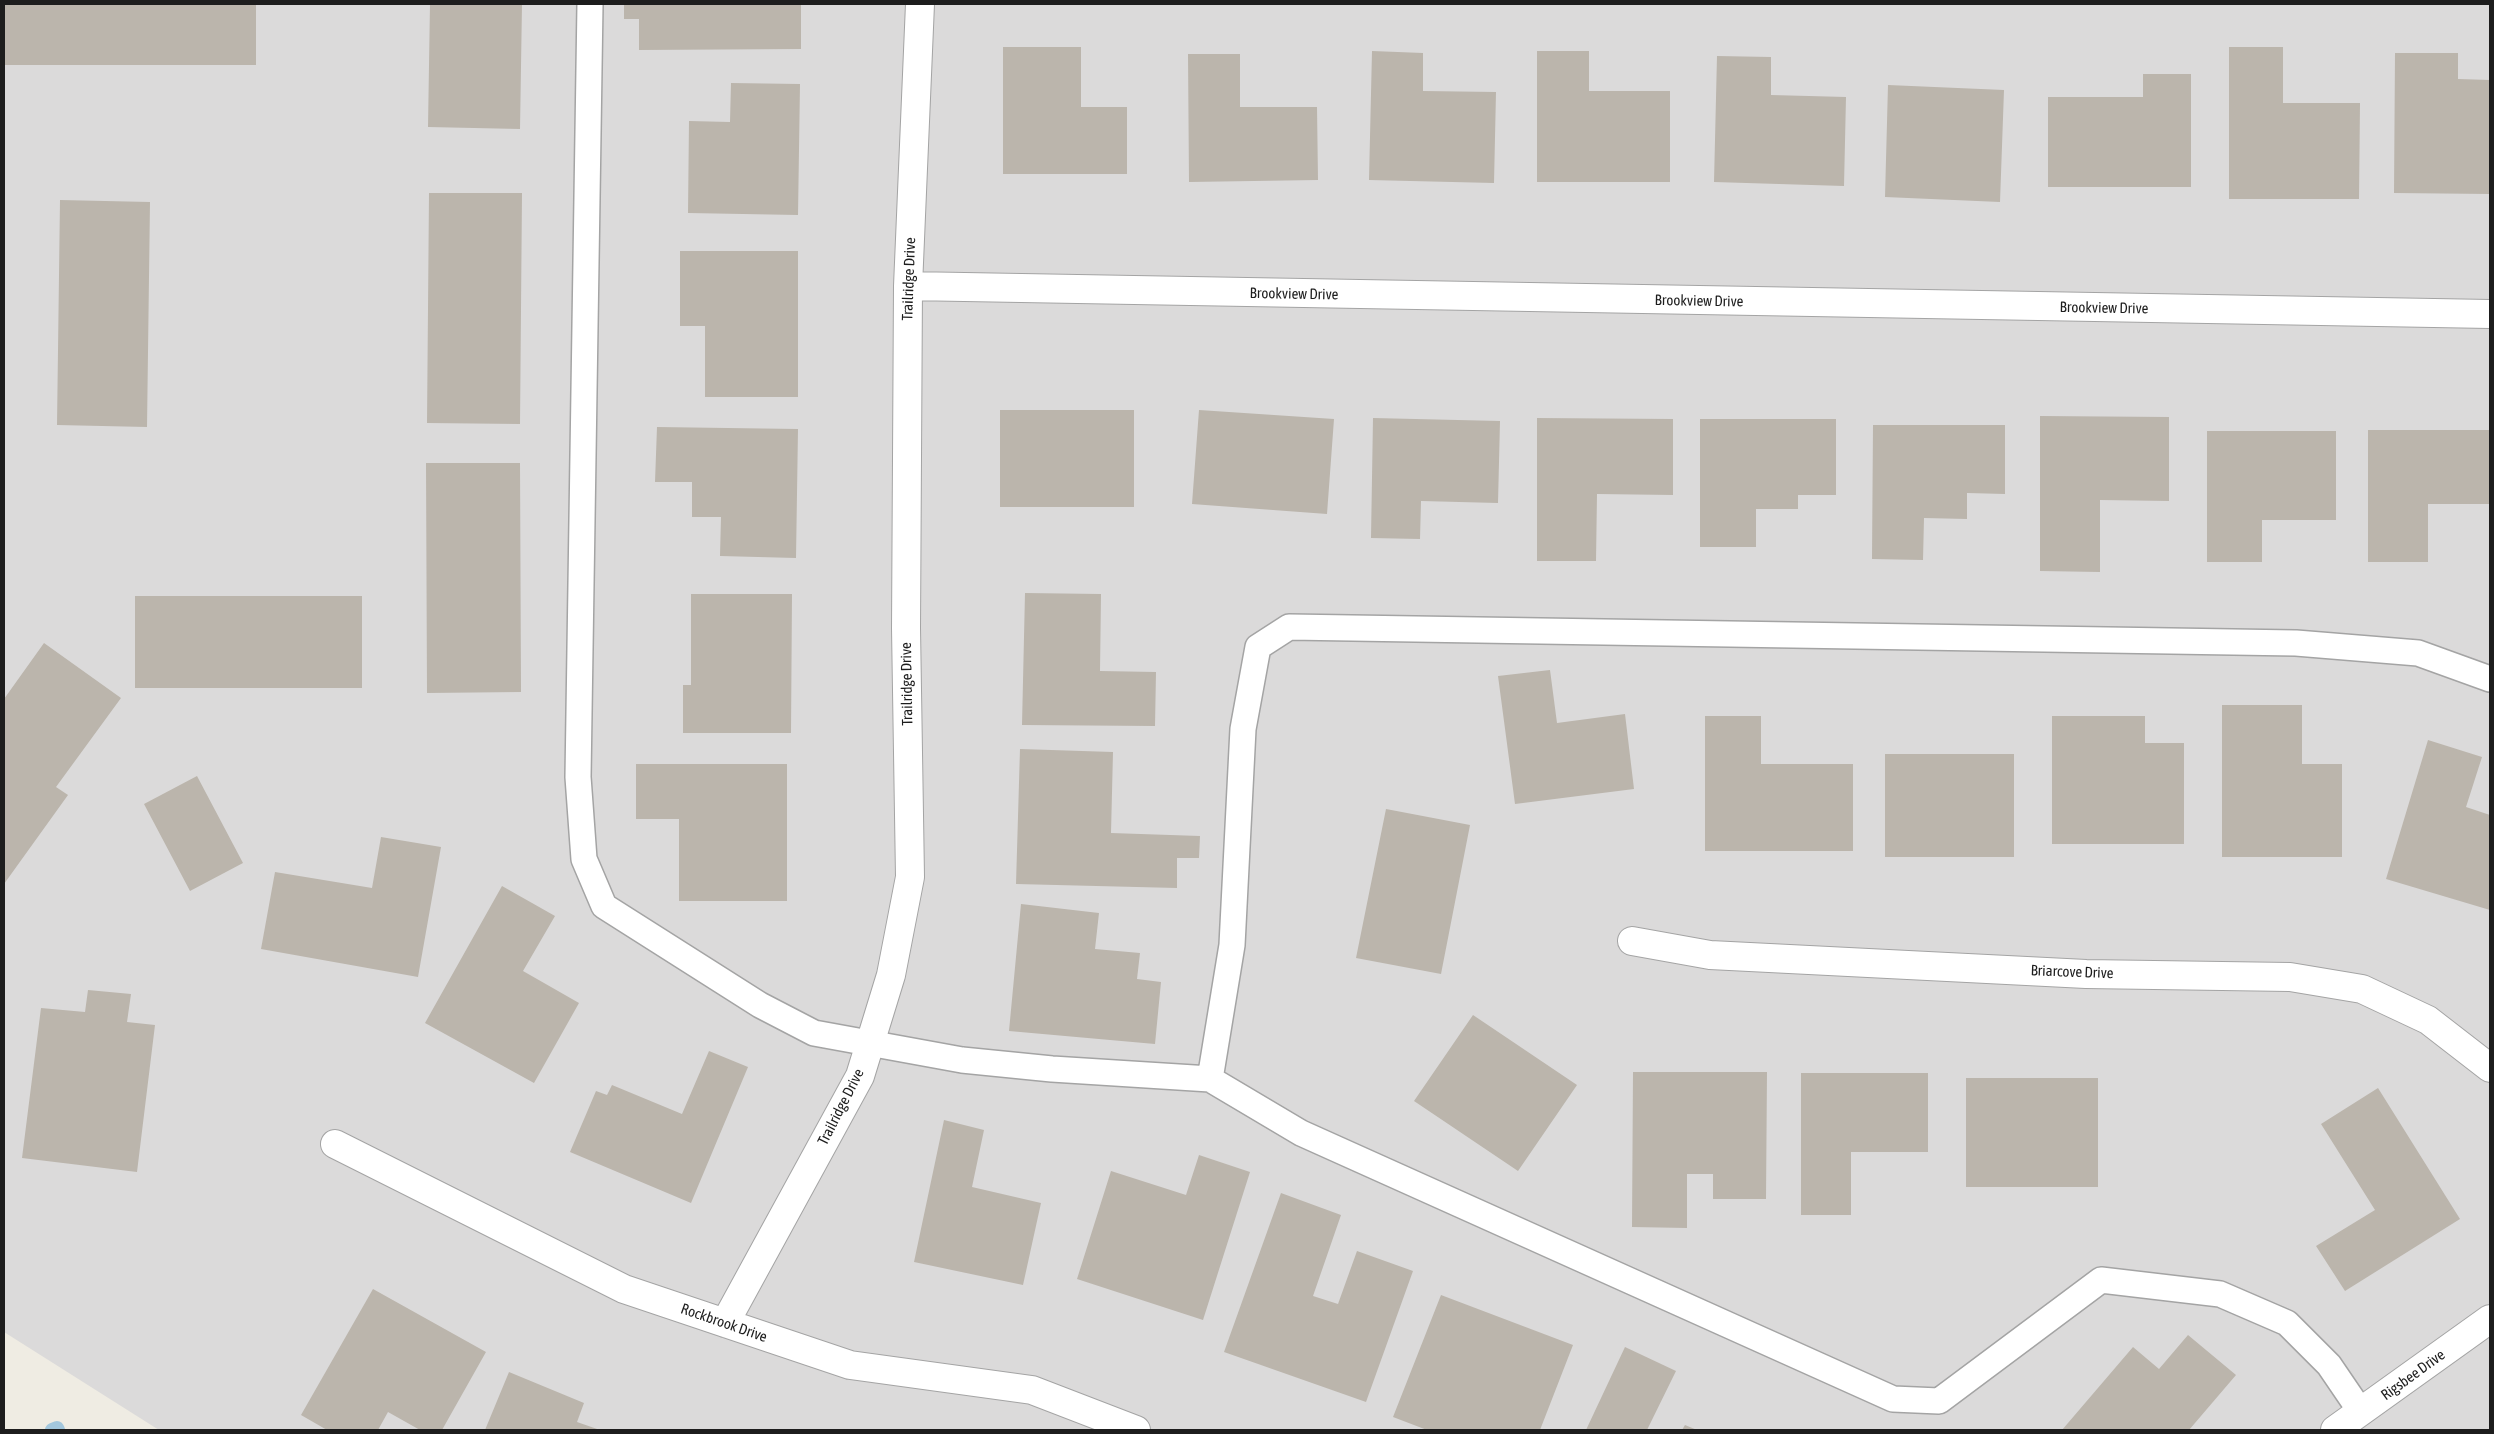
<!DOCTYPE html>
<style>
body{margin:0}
#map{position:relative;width:2494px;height:1434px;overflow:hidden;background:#efece3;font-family:"Asap Condensed",sans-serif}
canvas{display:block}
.frame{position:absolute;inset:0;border:5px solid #1d1d1d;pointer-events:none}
</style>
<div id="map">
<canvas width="2494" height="1434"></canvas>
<div class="frame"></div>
</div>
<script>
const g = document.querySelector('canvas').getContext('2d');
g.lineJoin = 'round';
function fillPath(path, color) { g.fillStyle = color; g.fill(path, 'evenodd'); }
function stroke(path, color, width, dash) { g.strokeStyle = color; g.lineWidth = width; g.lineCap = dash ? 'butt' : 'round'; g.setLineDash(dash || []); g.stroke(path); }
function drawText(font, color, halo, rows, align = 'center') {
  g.font = font + ' "Asap Condensed",sans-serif'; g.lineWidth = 5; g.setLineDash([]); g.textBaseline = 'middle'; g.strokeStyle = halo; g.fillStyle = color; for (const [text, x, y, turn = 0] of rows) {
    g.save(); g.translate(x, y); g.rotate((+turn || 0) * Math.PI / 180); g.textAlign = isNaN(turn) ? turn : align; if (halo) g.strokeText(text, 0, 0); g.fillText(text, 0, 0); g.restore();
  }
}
const residential = new Path2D(`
 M4,4H2490V1430H159L4,1332Z`);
const stream = new Path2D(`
 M52,1430L57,1428L58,1430`);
const building = new Path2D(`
 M4,4H256V65H4Z
 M430,4H522L520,129L428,127Z
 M624,4H801V49L639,50V19H624Z
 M1003,47H1081V107H1127V174H1003Z
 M2229,47H2283V103H2360L2359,199H2229Z
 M1372,51L1423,53V91L1496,92L1494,183L1369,180Z
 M1537,51H1589V91H1670V182H1537Z
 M2395,53H2458V79L2490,80V194L2394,193Z
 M1188,54H1240V107H1317L1318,180L1189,182Z
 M1717,56L1771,57V95L1846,97L1844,186L1714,182Z
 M2143,74H2191V187H2048V97H2143Z
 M731,83L800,84L798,215L688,213L689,121L730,122Z
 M1888,85L2004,90L2000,202L1885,197Z
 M429,193H522L520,424L427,423Z
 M60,200L150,202L147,427L57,425Z
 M680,251H798V397H705V326H680Z
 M1000,410H1134V507H1000Z
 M1199,410L1334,419L1327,514L1192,504Z
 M2040,416L2169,417V501L2100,500V572L2040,571Z
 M1373,418L1500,421L1498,503L1421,501L1420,539L1371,538Z
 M1537,418L1673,419V495L1597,494L1596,561H1537Z
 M1700,419H1836V495H1798V509H1756V547H1700Z
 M1873,425H2005V494L1967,493V519L1924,518L1923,560L1872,559Z
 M657,427L798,429L796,558L720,556L721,517H692V482H655Z
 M2368,430H2490V504H2428V562H2368Z
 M2207,431H2336V520H2262V562H2207Z
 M426,463H520L521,692L427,693Z
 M1025,593L1101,594L1100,671L1156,672L1155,726L1022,725Z
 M691,594H792L791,733H683V685H691Z
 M135,596H362V688H135Z
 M44,643L121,698L56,787L68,795L4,884V699Z
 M1550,670L1557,723L1625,714L1634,789L1515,804L1498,676Z
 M2222,705H2302V764H2342V857H2222Z
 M1705,716H1761V764H1853V851H1705Z
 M2052,716H2145V743H2184V844H2052Z
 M2428,740L2482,757L2466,807L2490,815V910L2386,879Z
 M1020,749L1113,752L1111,833L1200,836L1199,858H1177V888L1016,884Z
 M1885,754H2014V857H1885Z
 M636,764H787V901H679V819H636Z
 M197,776L243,863L190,891L144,804Z
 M1386,809L1470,825L1441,974L1356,958Z
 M381,837L441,847L418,977L261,949L275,872L372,888Z
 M502,886L555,916L523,971L579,1003L534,1083L425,1023Z
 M1021,904L1099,913L1095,949L1140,953L1137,979L1161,982L1155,1044L1009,1031Z
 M88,990L131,994L127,1022L155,1025L137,1172L22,1158L41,1008L85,1012Z
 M1473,1015L1577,1085L1518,1171L1414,1101Z
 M709,1051L748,1067L691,1203L570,1152L596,1091L607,1095L612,1085L682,1114Z
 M1633,1072H1767L1766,1199H1713V1174H1687V1228L1632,1227Z
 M1801,1073H1928V1152H1851V1215H1801Z
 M1966,1078H2098V1187H1966Z
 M2378,1088L2460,1219L2345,1291L2316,1246L2375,1210L2321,1124Z
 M944,1120L984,1130L972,1187L1041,1203L1023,1285L914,1262Z
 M1199,1155L1250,1172L1203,1320L1077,1279L1111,1171L1186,1195Z
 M1281,1193L1341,1215L1313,1296L1338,1304L1357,1251L1413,1271L1366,1402L1224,1352Z
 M373,1289L486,1352L442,1430H420L388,1412L378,1430H327L301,1415Z
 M1441,1295L1573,1345L1540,1430H1427L1393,1417Z
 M2188,1335L2236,1375L2189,1430H2062L2133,1347L2159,1369Z
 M1625,1347L1676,1371L1647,1430H1586Z
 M509,1372L584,1403L577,1422L600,1430H485Z
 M1685,1425L1697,1430H1682Z`);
const service = new Path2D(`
 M590,4L578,777L584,859L604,906L760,1005L814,1033L962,1060L1052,1069L1210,1079L1301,1133L1893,1399L1939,1401L2101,1280L2220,1294L2287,1323L2329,1365L2361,1412
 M1210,1079L1232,945L1243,729L1258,647L1289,627L2296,643L2418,653L2490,679`);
const minor = new Path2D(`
 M908,286L2490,314
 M1632,941L1710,955L2086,974L2290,977L2362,989L2428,1020L2490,1068
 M335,1144L624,1289L850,1365L1032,1390L1136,1430
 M725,1323L860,1076L891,975L910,877L906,628L908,286L920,4`);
const tertiary = new Path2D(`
 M2335,1430L2490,1319`);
const streetNames = [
 ["Trailridge Drive",909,279,-88],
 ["Brookview Drive",1294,294,1],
 ["Brookview Drive",1699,301,1],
 ["Brookview Drive",2104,308,1],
 ["Trailridge Drive",907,684,-91],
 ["Briarcove Drive",2072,972,2],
 ["Trailridge Drive",841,1107,-63],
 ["Rockbrook Drive",724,1323,19],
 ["Rigsbee Drive",2413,1375,-36]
];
fillPath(residential, '#dbdada');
stroke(stream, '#a3c7dd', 14);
fillPath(building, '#bbb5ac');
stroke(service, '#a4a4a4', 28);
stroke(minor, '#a4a4a4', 30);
stroke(tertiary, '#a4a4a4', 30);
stroke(service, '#fff', 25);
stroke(minor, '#fff', 28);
stroke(tertiary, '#fff', 28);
drawText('15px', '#1d1d1d', '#fff', streetNames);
</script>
